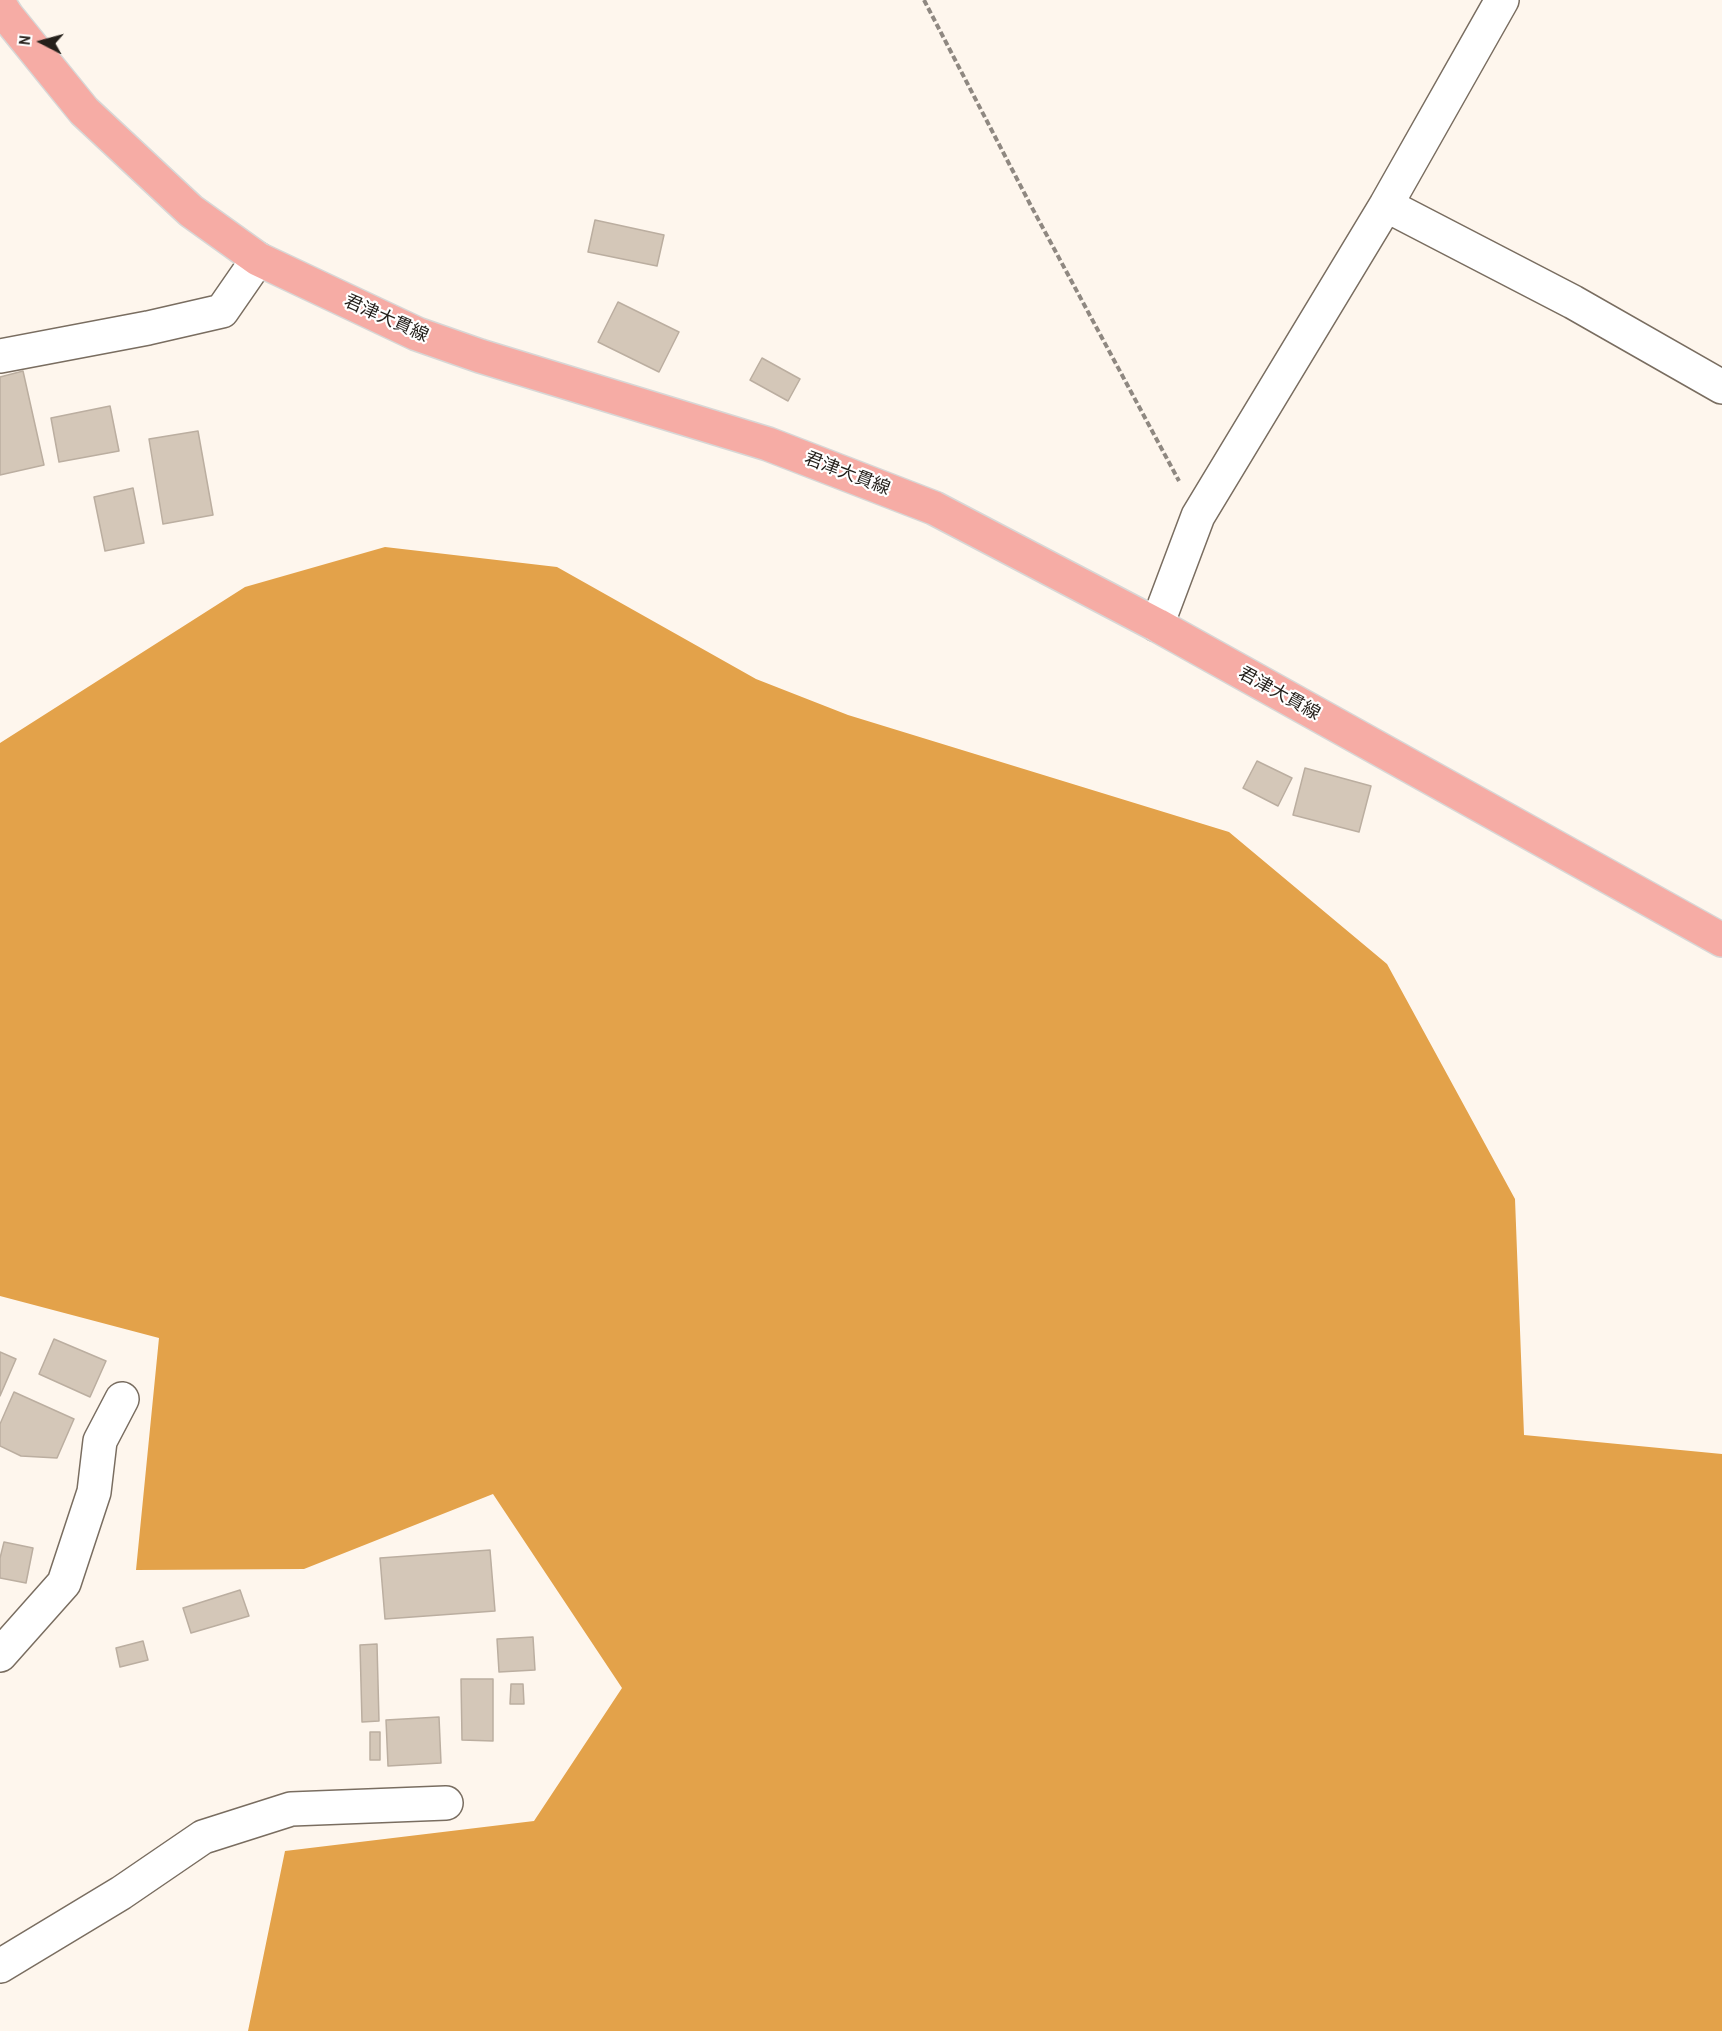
<!DOCTYPE html>
<meta charset="utf-8">
<style>
body{margin:0}
#map{position:relative;width:1722px;height:2031px;overflow:hidden;background:#fef6ed;font-family:"Archivo Narrow",sans-serif}
canvas{display:block}
.north{position:absolute;left:12px;top:12px;width:60px;height:60px;-webkit-text-stroke:4px #fff;paint-order:stroke;rotate:276deg;font-size:16px;font-weight:700;line-height:24px;text-align:center;color:#241f1a}
.north::after{content:'';display:block;margin:auto;width:21px;height:27px;background:#241f1a;clip-path:polygon(50% 0,100% 100%,50% 72%,0 100%)}
</style>
<div id="map">
<canvas width="1722" height="2031"></canvas>
<div class="north">N</div>
</div>
<script>
const g = document.querySelector('canvas').getContext('2d');
g.lineJoin = 'round';
function fillPath(path, color) { g.fillStyle = color; g.fill(path, 'evenodd'); }
function stroke(path, color, width, dash) { g.strokeStyle = color; g.lineWidth = width; g.lineCap = dash ? 'butt' : 'round'; g.setLineDash(dash || []); g.stroke(path); }
function drawText(font, color, halo, rows, align = 'center') {
  g.font = font + ' "Archivo Narrow","Noto Sans JP",sans-serif'; g.lineWidth = 4.5; g.setLineDash([]); g.textBaseline = 'middle'; g.strokeStyle = halo; g.fillStyle = color; for (const [text, x, y, turn = 0] of rows) {
    g.save(); g.translate(x, y); g.rotate((+turn || 0) * Math.PI / 180); g.textAlign = isNaN(turn) ? turn : align; if (halo) g.strokeText(text, 0, 0); g.fillText(text, 0, 0); g.restore();
  }
}
const forest = new Path2D(`
 M385,547L557,567L756,679L848,715L1229,832L1387,964L1515,1199L1524,1435L1722,1454V2031H248L285,1851L534,1821L622,1688L493,1494L304,1569L136,1570L159,1338L0,1296V743L245,587Z`);
const building = new Path2D(`
 M595,220L664,235L657,266L588,252Z
 M618,302L679,332L659,372L598,342Z
 M762,358L800,379L788,401L750,380Z
 M23,371L44,465L0,475V377Z
 M110,406L119,451L59,462L51,418Z
 M198,431L213,515L163,524L149,439Z
 M133,488L144,543L105,551L94,497Z
 M1257,761L1292,778L1278,806L1243,788Z
 M1305,768L1371,786L1359,832L1293,815Z
 M54,1339L106,1361L90,1397L39,1374Z
 M0,1352L16,1359L0,1396Z
 M14,1392L74,1419L57,1458L21,1456L0,1446V1424Z
 M4,1542L33,1548L26,1583L0,1578V1558Z
 M490,1550L495,1611L385,1619L380,1558Z
 M240,1590L249,1616L191,1633L183,1608Z
 M533,1637L535,1670L499,1672L497,1639Z
 M143,1641L148,1660L120,1667L116,1648Z
 M377,1644L379,1721L362,1722L360,1645Z
 M461,1679H493V1741L462,1740Z
 M511,1684H523L524,1704H510Z
 M439,1717L441,1763L388,1766L386,1720Z
 M370,1732H380V1760H370Z`);
const path = new Path2D(`
 M924,0L1030,204L1179,481`);
const minor = new Path2D(`
 M1386,205L1573,302L1722,387
 M0,356L148,328L222,311L258,259
 M1157,625L1198,516L1386,205L1502,0
 M0,1655L64,1583L94,1492L100,1441L122,1399
 M0,1966L121,1893L203,1837L291,1809L446,1803`);
const major = new Path2D(`
 M0,5L7,16L84,111L191,211L258,259L417,334L480,356L768,444L934,508L1157,625L1722,940`);
const streetNames = [
 ["君津大貫線",386,319,24],
 ["君津大貫線",847,474,21],
 ["君津大貫線",1279,694,29]
];
fillPath(forest, '#e3a24a');
fillPath(building, '#d4c7b8');
stroke(building, '#bbaea0', 1.5);
stroke(minor, '#796d60', 36);
stroke(major, '#d8d7d6', 36);
stroke(path, '#8f8881', 4, [6, 3]);
stroke(minor, '#fff', 33);
stroke(major, '#f6aca5', 33);
drawText('18px', '#241f1a', '#fff', streetNames);
</script>
